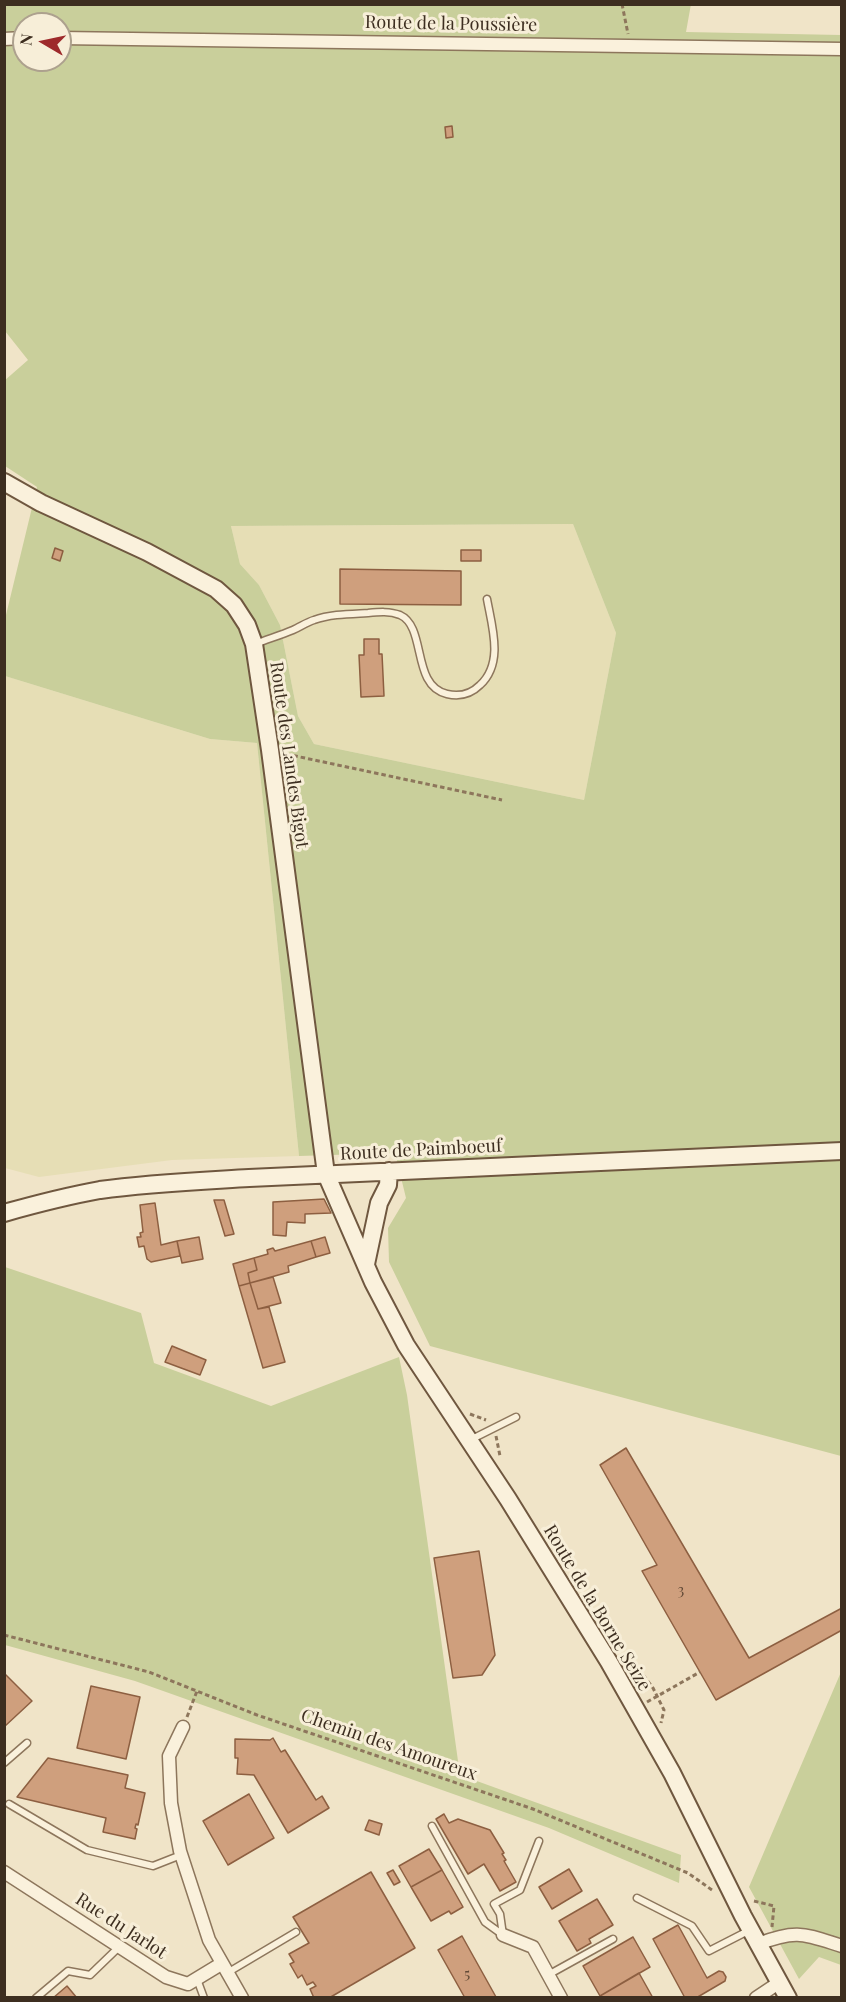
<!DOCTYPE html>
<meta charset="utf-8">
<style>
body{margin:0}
#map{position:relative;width:846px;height:2002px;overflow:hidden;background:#f0e4c8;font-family:"Playfair Display",serif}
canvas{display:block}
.frame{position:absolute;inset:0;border:6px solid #3d2e20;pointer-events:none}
.north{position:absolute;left:12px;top:12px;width:60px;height:60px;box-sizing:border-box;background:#f7eed8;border:2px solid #ada18e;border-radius:50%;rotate:279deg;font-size:16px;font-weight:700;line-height:24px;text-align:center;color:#3d2e20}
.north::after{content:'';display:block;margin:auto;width:21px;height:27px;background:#9e2a2b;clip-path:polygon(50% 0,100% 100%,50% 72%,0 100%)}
</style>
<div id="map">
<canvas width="846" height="2002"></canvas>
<div class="frame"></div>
<div class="north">N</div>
</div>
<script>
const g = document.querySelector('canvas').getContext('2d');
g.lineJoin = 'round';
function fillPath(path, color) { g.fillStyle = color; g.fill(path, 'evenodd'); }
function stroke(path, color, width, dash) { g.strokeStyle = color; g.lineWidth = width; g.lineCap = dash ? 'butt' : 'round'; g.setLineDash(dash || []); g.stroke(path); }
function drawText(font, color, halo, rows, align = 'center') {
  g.font = font + ' "Playfair Display",serif'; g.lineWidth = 6; g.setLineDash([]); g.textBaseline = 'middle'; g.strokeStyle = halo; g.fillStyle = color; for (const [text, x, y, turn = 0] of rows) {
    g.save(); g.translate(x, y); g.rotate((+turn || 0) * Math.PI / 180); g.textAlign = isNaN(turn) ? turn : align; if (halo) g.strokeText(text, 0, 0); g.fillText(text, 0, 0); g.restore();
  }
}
const farmland = new Path2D(`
 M573,524L616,633L584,800L314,744L298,716L280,625L259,585L240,564L231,526Z
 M5,676L210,739L257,743L299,1156L172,1160L39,1177L5,1168Z`);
const green = new Path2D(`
 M691,4L686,32L841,35V1456L430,1346L389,1262L388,1228L406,1198L395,1153L299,1156L257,743L210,739L5,676V614L6,615L37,487L5,466L4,381L28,360L5,331V5ZM24,24H60V60H24ZM573,524L616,633L584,800L314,744L298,716L280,625L259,585L240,564L231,526Z
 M5,1267L141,1313L154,1363L271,1406L399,1357L407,1395L458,1761L463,1776L681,1855L679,1883L549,1828L135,1681L5,1645Z
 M841,1672V1965L819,1957L799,1979L749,1887Z`);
const building = new Path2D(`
 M452,126L453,137L446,138L445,127Z
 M55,548L63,551L60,561L52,558Z
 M461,550H481V561H461Z
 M340,569L461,571V605L340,604Z
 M364,639H379V654H382L384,696L361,697L359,655H364Z
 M324,1199L331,1213L305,1214V1223L287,1222L286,1236L273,1235V1202Z
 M214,1200H224L234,1234L225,1236Z
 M155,1203L161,1245L177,1241L180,1256L151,1262L147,1259L144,1246L139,1247L137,1237H141L140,1233L143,1232L140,1205Z
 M199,1237L203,1259L182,1263L177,1241Z
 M325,1237L330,1253L316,1257L311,1241Z
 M311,1241L316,1257L288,1266L289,1272L250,1283L248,1273L257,1270L254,1258L268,1254L267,1250L273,1248L275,1251Z
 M254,1258L257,1270L248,1273L250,1283L239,1286L233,1264Z
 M273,1277L281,1303L258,1309L250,1283Z
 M250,1283L258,1309L269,1307L285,1362L263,1368L239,1286Z
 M172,1346L206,1360L200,1375L165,1362Z
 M626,1448L749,1658L842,1608V1630L716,1700L642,1571L657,1565L600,1465Z
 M479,1551L495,1655L482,1675L453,1678L434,1558Z
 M4,1673L32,1701L4,1727Z
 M91,1686L140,1697L126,1759L77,1748Z
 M273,1738L281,1752L285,1750L316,1800L322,1796L329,1808L288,1833L254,1775L237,1774L238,1758H235V1739L270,1740Z
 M48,1758L128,1775L125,1788L145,1793L138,1825L136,1824L135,1828L137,1829L135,1839L103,1832L106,1818L17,1797Z
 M249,1794L274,1838L228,1865L203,1821Z
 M444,1814L449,1823L458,1819L490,1830L504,1853L502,1854L506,1860L504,1861L516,1882L500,1891L484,1864L468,1874L436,1819Z
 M369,1820L382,1824L379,1835L365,1830Z
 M429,1849L442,1870L411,1887L399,1866Z
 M569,1869L582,1891L552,1909L539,1887Z
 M393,1870L400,1882L394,1885L387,1873Z
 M442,1870L463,1907L451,1914L449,1911L431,1921L411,1887Z
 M371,1872L415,1948L329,1998H314L310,1989L316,1986L313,1982L307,1985L302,1975L298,1978L290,1964L294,1962L289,1954L309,1943L293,1917Z
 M597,1899L613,1925L589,1939L591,1943L577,1951L559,1921Z
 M678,1925L707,1978L719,1971L723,1972L726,1977L725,1981L696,1998H685L653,1939Z
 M462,1936L496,1997L495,1998H465L438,1950Z
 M633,1937L650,1967L600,1996L583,1966Z
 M639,1973L653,1998H601L600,1996Z
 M67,1986L77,1998H53Z`);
const path = new Path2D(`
 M622,4L628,34
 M286,754L502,800
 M470,1414L486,1420
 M496,1436L500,1456
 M4,1635L149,1672L257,1715L533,1809L688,1873L712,1890
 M630,1670L641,1672L653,1688L664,1710L661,1723
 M647,1702L700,1672
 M187,1717L197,1691
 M754,1901L774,1906L772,1927`);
const lane = new Path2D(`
 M255,644C268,639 281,635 293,630C300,627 307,622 314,620C331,614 350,614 368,613C379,612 390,611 400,615C427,627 411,686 447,694C460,697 471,694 480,685C504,663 492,627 487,599
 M470,1440L516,1417
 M4,1763L27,1743
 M9,1804L87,1850L153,1866L181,1855
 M432,1826L485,1922L503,1935
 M637,1898L692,1926L709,1951L750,1930
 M503,1935L500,1914L494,1904L520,1890L539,1841
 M227,1973L296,1932
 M548,1975L613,1939
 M197,1979L204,1998
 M36,1998L68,1971L90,1975L119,1947`);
const street = new Path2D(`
 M60,38L842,49
 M4,39L24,38
 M183,1727L169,1756L171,1803L180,1851L209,1940L242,1998
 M4,1872L166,1977L188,1984L221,1964
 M503,1935L533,1947L561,1998
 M758,1944C797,1929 804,1934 842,1946
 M756,1998L780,1982`);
const secondary = new Path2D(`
 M4,482L41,503L147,552L216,589L234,605L247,625L254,644L270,750L326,1174L373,1282L406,1345L508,1499L609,1662L672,1773L743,1916L788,1998
 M4,1213C36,1204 67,1196 100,1190C149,1183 199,1181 249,1178L842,1151
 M366,1264L379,1203L388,1185L389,1171`);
const numberNames = [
 ["3",681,1590],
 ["5",467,1974]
];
const streetNames = [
 ["Route de la Poussière",451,24,1],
 ["Route des Landes Bigot",289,755,82],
 ["Route de Paimboeuf",421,1150,-3],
 ["Route de la Borne Seize",597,1608,59],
 ["Chemin des Amoureux",389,1745,19],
 ["Rue du Jarlot",121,1926,33]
];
fillPath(farmland, '#e6deb5');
fillPath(green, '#c9cf9b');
fillPath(building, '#cf9f7d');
stroke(building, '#8d5f41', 1.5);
stroke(lane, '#8d765c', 9);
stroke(street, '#8d765c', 15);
stroke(secondary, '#6f573f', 20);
stroke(path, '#8d765c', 3, [4.5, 3]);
stroke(lane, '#faf1dc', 6);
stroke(street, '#faf1dc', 12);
stroke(secondary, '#faf1dc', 16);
drawText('15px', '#624a37', null, numberNames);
drawText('18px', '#3d2e20', '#f7eed8', streetNames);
</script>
